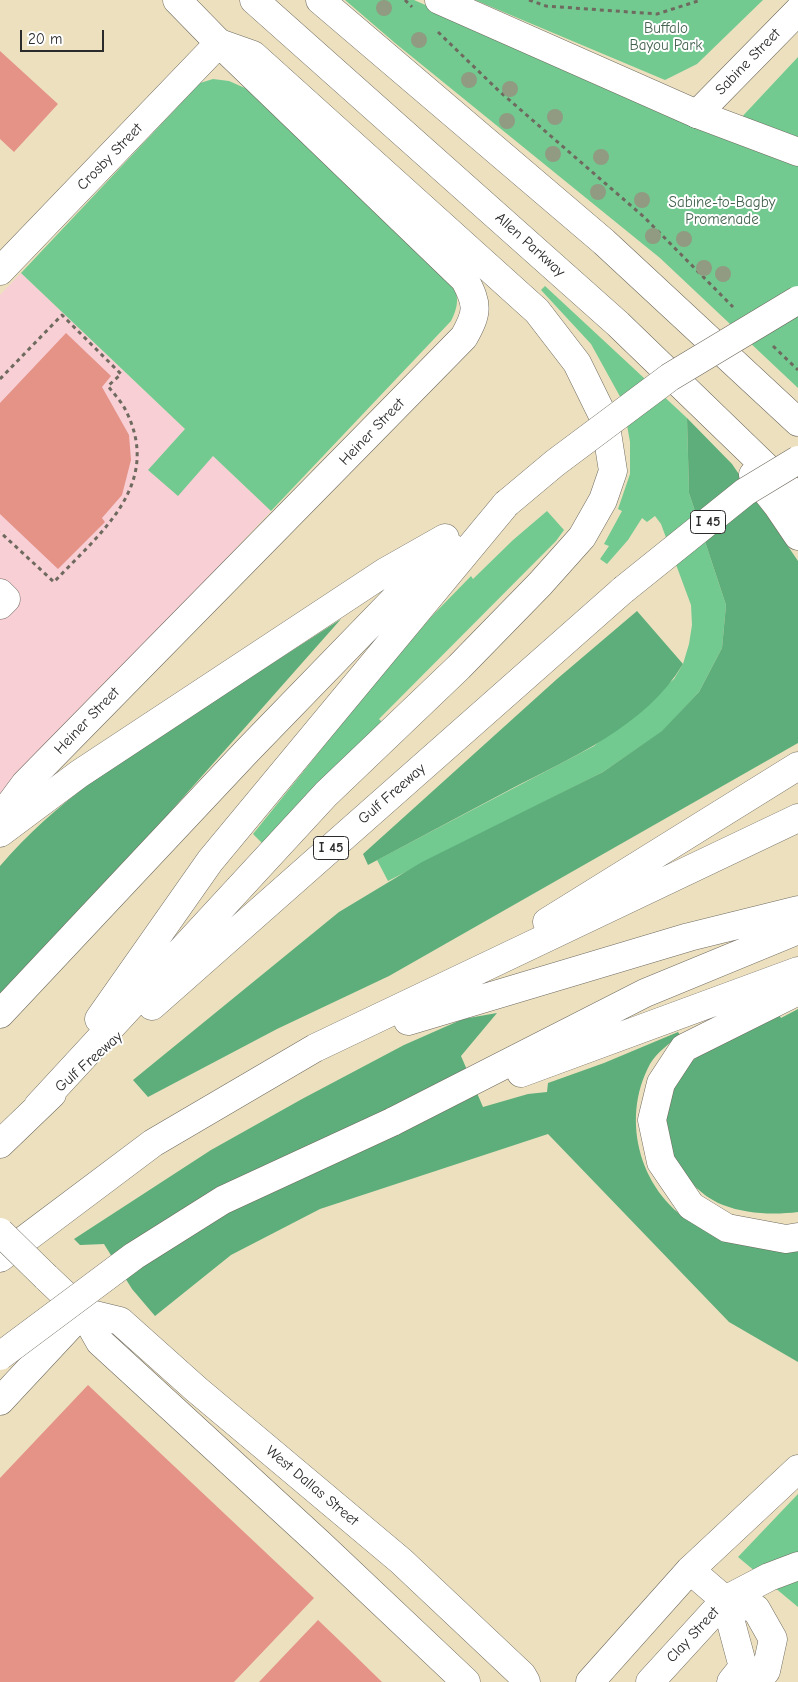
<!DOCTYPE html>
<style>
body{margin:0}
#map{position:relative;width:798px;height:1682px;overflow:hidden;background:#ece0bf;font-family:"Comic Neue",sans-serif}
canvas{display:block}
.scale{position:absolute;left:20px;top:30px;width:84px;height:22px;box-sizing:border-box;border:2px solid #2b2b2b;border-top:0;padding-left:6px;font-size:15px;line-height:18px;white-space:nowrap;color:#2b2b2b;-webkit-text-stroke:4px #fff;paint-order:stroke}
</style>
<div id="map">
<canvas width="798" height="1682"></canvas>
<div class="scale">20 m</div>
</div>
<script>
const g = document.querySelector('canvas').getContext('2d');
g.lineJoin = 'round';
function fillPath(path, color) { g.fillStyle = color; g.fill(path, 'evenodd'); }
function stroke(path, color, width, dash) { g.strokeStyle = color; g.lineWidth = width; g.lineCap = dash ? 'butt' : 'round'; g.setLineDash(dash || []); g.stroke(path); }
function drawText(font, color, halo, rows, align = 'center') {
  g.font = font + ' "Comic Neue",sans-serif'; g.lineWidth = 4; g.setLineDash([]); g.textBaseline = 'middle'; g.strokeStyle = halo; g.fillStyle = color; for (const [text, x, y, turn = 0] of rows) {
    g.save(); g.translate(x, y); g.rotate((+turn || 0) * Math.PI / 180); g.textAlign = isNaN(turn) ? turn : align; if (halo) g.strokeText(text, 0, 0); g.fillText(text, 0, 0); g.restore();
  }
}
const built = new Path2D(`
 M21,273L271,511L0,798V295Z`);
const green = new Path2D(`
 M345,0H414L724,136L798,57V388L660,258L395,43Z
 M475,0H763L697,64L665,80Z
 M213,79L229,81L247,89L435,265C453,285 465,294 451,321L271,511L213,456L178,496L148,470L185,429L21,273L200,83Z
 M545,286L687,418L689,493L726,605L722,648L699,692L663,731L603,772L388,881L377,860L594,746L674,679L683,664L689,644L692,625L691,605L661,524L655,516L647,522L642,518L628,540L607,564L600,559L609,546L604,544L622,511L618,509L630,474V442L623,402L591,344L541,290Z
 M547,511L564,530L556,541L379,719L382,722L262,843L253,834L361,700L432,616L471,576L473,579L513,540Z
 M798,1494V1607L738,1557Z`);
const forest = new Path2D(`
 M687,418L732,464L798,561V743L389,976L277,1029L148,1097L133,1080L339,912L422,862L603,772L662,731L699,692L722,648L726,605L689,493Z
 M637,611L683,664C645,727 572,757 509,790C462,815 415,840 368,865L363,854L557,679Z
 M341,619L18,984L0,1017V866C55,802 125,756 196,711C245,681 293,650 341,619Z
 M798,1009V1212C774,1215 746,1214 723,1205C673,1184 648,1118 682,1072C701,1046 750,1028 778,1013L781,1018Z
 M497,1013L461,1056L483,1107L528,1094L547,1092L548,1083L604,1063L678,1032L680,1035C669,1044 657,1052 650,1064C619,1121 641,1196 698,1226C728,1243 765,1242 798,1245V1362L729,1322L548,1134L320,1209L231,1255L155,1316L132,1289L104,1244L80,1245L74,1239L211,1150L302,1099L404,1045L463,1019Z`);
const building = new Path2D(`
 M0,51L58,104L14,152L0,139Z
 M66,333L111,376L102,387L129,435L131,460L122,495L102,518L105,522L58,569L0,514V403Z
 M88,1385L314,1598L234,1682H0V1478Z
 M318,1620L342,1643L382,1682H259Z`);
const path = new Path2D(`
 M405,0L412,7
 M529,0L546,6L657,14L701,0
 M438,32L499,91L644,217L733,307
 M773,346L798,370
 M0,379L62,315L121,374L108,386C114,394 122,402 126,411C163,485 100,533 54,582L0,532`);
const minor = new Path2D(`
 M697,114L798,11
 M0,271L219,43L465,280C478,305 478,312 464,337L25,784L0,818
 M0,593L6,599L0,605
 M0,1401L83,1312
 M690,1570L725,1600L756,1609L773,1639L766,1671L756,1682
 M725,1600L743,1667L731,1682
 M650,1682L725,1600L769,1577L798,1566`);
const major = new Path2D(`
 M177,0L219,43
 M254,0L618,324L798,498
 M320,0L604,242L798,422
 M439,0L697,114
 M753,475L777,505L798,536
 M46,1277L83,1312L100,1342L320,1544L466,1682
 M83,1312L120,1321L196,1389L401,1561L522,1675L526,1682
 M590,1682L690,1570L798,1469`);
const highway = new Path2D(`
 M697,114L798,152
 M0,833L79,774L385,572L445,538
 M547,922L798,766
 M798,991L684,1048L661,1083L652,1120L661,1162L691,1206L727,1228L786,1239L798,1237
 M152,1006L623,590
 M0,1014L247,751L412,581L452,548
 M99,1019L210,861L506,504
 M408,1021L689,937L798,910
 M521,1073L798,971
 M38,1106L326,794L459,667L540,584L582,537L603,500L613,471L605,420L577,363L537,311L253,55L219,43
 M392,1122L645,993L798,930
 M0,1144L52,1094
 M0,1258L153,1143L315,1048L798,818`);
const majorBridge = new Path2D(`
 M0,1232L46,1277`);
const highwayBridge = new Path2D(`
 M506,504L555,463L670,377L798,300
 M623,590L745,492L798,460
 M0,1356L134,1256L223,1200L392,1122`);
const trees = [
 [384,8],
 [419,40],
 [469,80],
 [510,89],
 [555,117],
 [507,121],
 [553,154],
 [601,157],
 [598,192],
 [642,200],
 [653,236],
 [684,239],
 [704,268],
 [723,274]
];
const shields = [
 [708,522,35],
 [331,848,35]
];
const shieldNames = [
 ["I 45",708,522],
 ["I 45",331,848]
];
const parkNames = [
 ["Buffalo",666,29],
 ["Bayou Park",666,46],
 ["Sabine-to-Bagby",722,203],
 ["Promenade",722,220]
];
const streetNames = [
 ["Sabine Street",748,62,-46],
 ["Crosby Street",110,157,-46],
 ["Allen Parkway",530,245,42],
 ["Heiner Street",372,432,-46],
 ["Heiner Street",87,721,-46],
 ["Gulf Freeway",392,794,-41],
 ["Gulf Freeway",89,1062,-41],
 ["West Dallas Street",312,1486,40],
 ["Clay Street",693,1635,-47]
];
fillPath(built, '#f7cfd5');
fillPath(green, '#72ca90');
fillPath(forest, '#5dae7a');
fillPath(building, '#e59287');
stroke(minor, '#6f6a5f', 29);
stroke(major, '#6f6a5f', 29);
stroke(highway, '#6f6a5f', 29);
stroke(path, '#6f6a5f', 3, [4, 4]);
stroke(minor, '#fff', 28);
stroke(major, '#fff', 28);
stroke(highway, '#fff', 28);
stroke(majorBridge, '#6f6a5f', 29, []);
stroke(highwayBridge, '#6f6a5f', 29, []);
stroke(majorBridge, '#fff', 28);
stroke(highwayBridge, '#fff', 28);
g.fillStyle = '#909b81';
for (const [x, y] of trees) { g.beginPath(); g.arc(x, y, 8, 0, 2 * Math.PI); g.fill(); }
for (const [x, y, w] of shields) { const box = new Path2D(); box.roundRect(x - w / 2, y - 11.5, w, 23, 4); g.fillStyle = '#fff'; g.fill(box); stroke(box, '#2b2b2b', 1); }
drawText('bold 14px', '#2b2b2b', null, shieldNames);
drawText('15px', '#44634e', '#fff', parkNames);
drawText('15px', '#2b2b2b', '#fff', streetNames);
</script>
